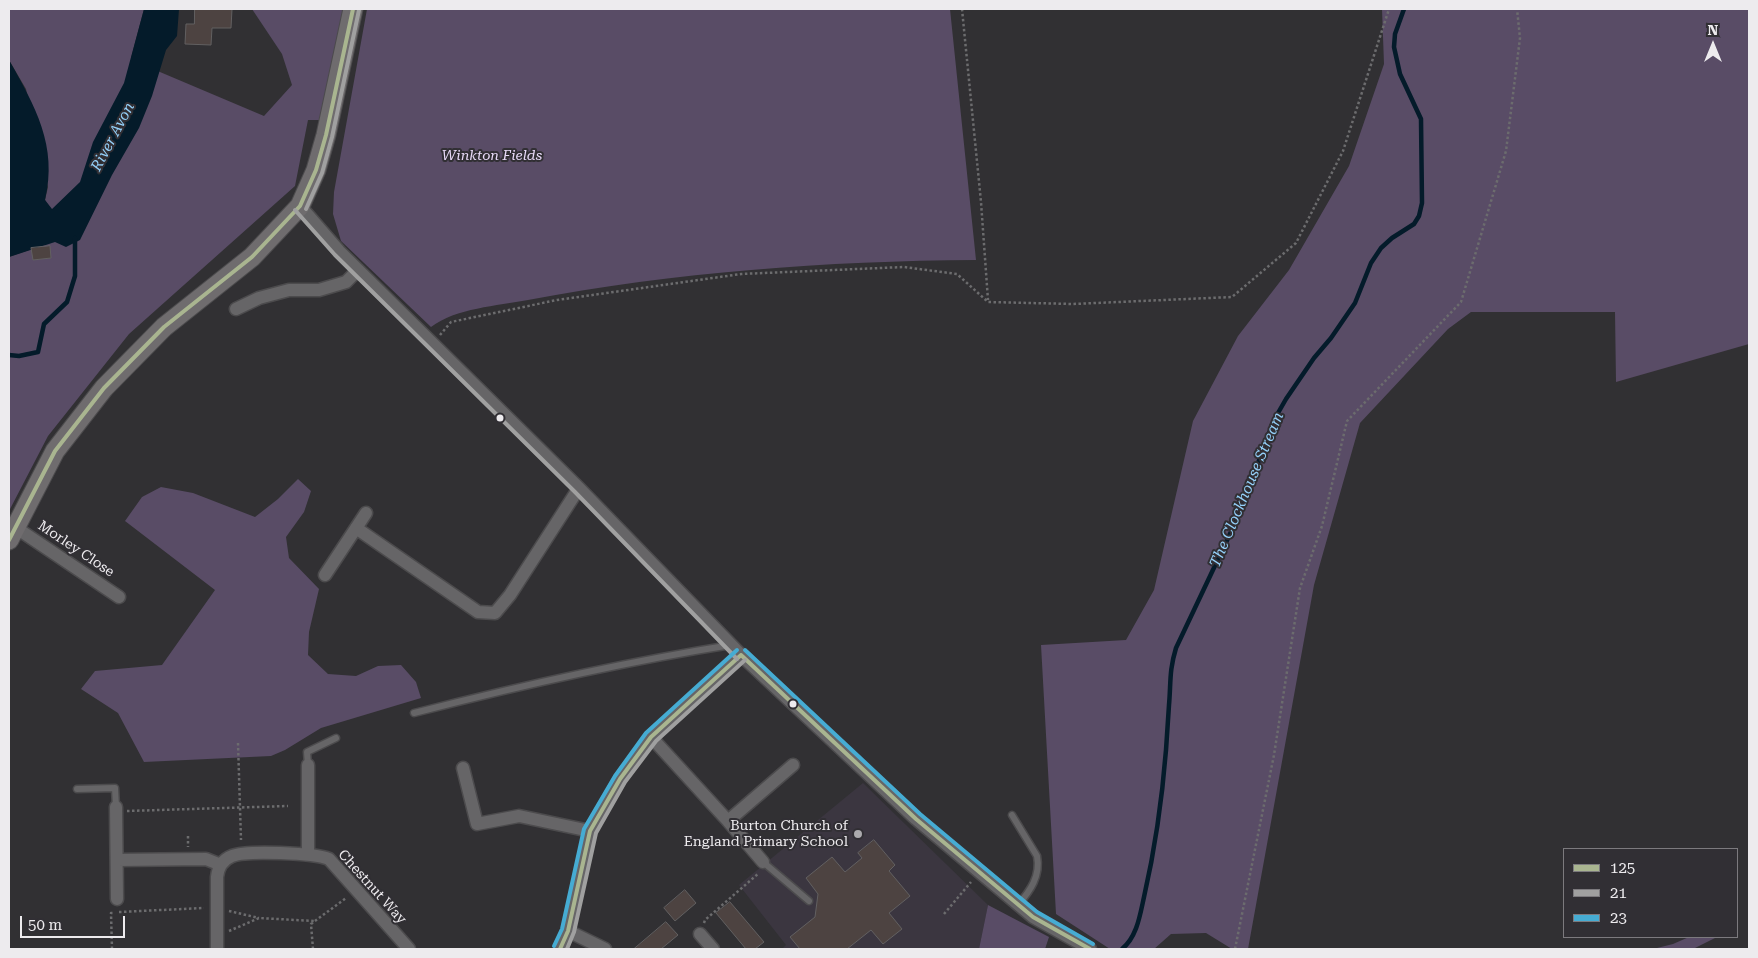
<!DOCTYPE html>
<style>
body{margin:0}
#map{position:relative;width:1758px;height:958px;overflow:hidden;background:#313033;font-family:"Roboto Serif",serif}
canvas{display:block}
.frame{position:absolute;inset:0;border:10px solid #edebee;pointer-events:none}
.legend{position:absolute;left:1563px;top:848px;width:175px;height:90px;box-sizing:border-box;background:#312f34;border:1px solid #7c7a7e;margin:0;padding:6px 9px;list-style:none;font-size:15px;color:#edebee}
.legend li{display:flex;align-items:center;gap:10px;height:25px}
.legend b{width:25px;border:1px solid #7c7a7e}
.north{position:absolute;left:1688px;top:20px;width:50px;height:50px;-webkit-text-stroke:4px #312f34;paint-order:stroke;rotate:0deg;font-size:14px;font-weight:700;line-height:20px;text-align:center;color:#edebee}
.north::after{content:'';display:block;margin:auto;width:18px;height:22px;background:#edebee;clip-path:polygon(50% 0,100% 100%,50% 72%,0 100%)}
.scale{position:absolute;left:20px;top:916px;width:105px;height:22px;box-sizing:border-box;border:2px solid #edebee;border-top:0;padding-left:6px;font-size:15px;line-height:18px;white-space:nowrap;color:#edebee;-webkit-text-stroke:4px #312f34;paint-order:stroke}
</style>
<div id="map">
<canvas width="1758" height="958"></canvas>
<div class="frame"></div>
<ul class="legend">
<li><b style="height:6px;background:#a9b590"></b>125</li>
<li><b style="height:6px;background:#a0a0a0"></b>21</li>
<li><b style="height:6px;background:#46acd3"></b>23</li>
</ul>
<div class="north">N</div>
<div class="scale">50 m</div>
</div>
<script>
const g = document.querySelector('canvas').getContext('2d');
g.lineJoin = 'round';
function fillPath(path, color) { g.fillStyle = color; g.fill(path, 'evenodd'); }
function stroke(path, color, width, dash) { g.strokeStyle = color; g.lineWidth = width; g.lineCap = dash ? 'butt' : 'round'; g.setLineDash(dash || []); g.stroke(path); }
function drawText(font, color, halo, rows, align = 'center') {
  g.font = font + ' "Roboto Serif",serif'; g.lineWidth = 4; g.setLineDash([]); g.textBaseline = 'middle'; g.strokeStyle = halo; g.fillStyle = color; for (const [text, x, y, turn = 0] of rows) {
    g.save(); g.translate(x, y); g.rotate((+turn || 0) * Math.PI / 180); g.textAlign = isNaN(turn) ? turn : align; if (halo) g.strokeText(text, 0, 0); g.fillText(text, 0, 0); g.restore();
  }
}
const built = new Path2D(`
 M863,783L988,905L979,949H782L786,945L739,885Z`);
const green = new Path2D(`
 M9,9H144L131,58L160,72L264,116L292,85L282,54L252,9H344L320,120H308L295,186L129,334L48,436L9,511V257L55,241L51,209L45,200L48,187L26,89L9,60Z
 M367,9H950L976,260C826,261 676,272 528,300C497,306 456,308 431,327L341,241L333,214L334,192Z
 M1382,9H1749V344L1616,382L1615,312H1471L1448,329L1360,423L1314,585L1248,949H1232L1206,933L1171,934L1154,949H1110L1056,914L1041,645L1126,640L1154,590L1193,421L1238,336L1289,270L1349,166L1384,64Z
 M298,479L311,491L304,512L286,537L289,558L319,589L309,632L308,655L328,674L356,676L378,666L401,665L416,682L421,698L321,728L285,750L271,756L144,762L118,713L81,689L95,671L162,665L215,590L125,521L142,497L161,487L193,493L255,517L278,499Z
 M988,905L1049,937L1045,949H979Z
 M1689,937H1717L1693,949H1653L1673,944Z`);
const water = new Path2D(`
 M144,9H179L177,36L166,50L152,96L139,128L112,175L80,240L66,247L55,242L9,257V60C35,106 58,146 45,200L52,209L80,182L93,142L124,83Z`);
const stream = new Path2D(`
 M9,355L19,356L38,352L44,324L67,302L75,276V238
 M1122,949C1137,937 1140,915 1144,897C1155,849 1162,800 1166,750C1167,735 1168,720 1169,705C1171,682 1169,671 1176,648L1238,517L1274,420L1286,399L1314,358L1331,338L1355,303L1371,263L1381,248L1392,238L1414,224L1419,216L1422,203L1421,119L1400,74L1394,47L1395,34L1404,9`);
const building = new Path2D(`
 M195,9H232L231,28H212L211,45L185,44L186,24H194Z
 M50,246L51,258L33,260L31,248Z
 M874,840L895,865L889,871L910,896L889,913L902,929L883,944L871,930L847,949H800L790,937L815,917L818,894L806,878L832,857L845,872L862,858L858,853Z
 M685,890L696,903L675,921L664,908Z
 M730,902L764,942L755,949H746L716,913Z
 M666,922L678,935L661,949H634Z`);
const path = new Path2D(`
 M962,9L981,202L988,300
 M440,335L451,322L557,300L741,274L904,267L957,274L988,302L1073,304L1232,297L1296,243L1343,151L1389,9
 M238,743L241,840
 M127,811L288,806
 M188,836V847
 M229,911L259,918
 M119,912L204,908
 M944,914L971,882
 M704,923L705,920L759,873
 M229,931L259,918L314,921
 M112,949L111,913H114
 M313,949L311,924L346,898
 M1235,949L1274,755L1300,588L1322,526L1347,421L1461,302L1506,151L1520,38L1517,9`);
const lane = new Path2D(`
 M414,713C519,686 624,662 731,645
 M308,765L307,752L336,738
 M77,789L115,788L116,807
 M1012,815L1037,856C1041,876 1030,891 1018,905
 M763,862L809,901`);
const street = new Path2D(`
 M300,206L339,251L579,488L741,655L916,819L1033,917L1090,949
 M236,309L259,298L289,290H319L346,282L358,270
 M15,527L119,597
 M356,528L478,612L495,613L510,595L579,488
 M325,575L366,513
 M651,737L728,821L763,862
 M308,765V854
 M463,768L477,824L519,816L590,831
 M116,807L117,899
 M728,821L793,765
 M117,860L206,859L221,865
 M568,931L605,949
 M700,934L713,949
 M217,949V877C218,868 222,860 232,856C246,850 315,853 329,859L409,949
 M560,949L568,931L590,831L620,779L651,737L741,655`);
const secondary = new Path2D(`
 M9,540L55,451L104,388L164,327L252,257L300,206L316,170L326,135L353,9`);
const bus1 = new Path2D(`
 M9,540L55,451L104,388L164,327L252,257L300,206L316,170L326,135L353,9
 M741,655L916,819L1033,917L1090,949
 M560,949L568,931L590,831L620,779L651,737L741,655`);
const bus2 = new Path2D(`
 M306,209L322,173L332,137L359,10
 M295,210L335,255L575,492L737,659
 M567,949L574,932L596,833L625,782L656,741L745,660`);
const bus3 = new Path2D(`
 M745,650L920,814L1037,912L1093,944
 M554,946L562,929L584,829L615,776L646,733L737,650`);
const markers = [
 [500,418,4.5,"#edebee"],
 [793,704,4.5,"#edebee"],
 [858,834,5,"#abaaad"]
];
const parkNames = [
 ["Winkton Fields",492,156]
];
const streetNames = [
 ["Morley Close",76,549,34],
 ["Chestnut Way",372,887,48]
];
const poiNames = [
 ["Burton Church of",848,826],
 ["England Primary School",848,842]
];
const waterNames = [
 ["River Avon",113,137,-62],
 ["The Clockhouse Stream",1247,490,-67]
];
fillPath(built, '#3b3640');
fillPath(green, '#594c66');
fillPath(water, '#041b2a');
stroke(stream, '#041b2a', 4.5);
fillPath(building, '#4d4341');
stroke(building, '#626061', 1);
stroke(lane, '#4c4b4d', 9);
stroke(street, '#4c4b4d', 15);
stroke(secondary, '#4c4b4d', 21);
stroke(path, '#6c6c6e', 2.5, [2.5, 2.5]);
stroke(lane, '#666567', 6);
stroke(street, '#666567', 12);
stroke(secondary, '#6f6c6e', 19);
stroke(bus1, '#a9b590', 4);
stroke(bus2, '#a0a0a0', 4);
stroke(bus3, '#46acd3', 4);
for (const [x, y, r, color] of markers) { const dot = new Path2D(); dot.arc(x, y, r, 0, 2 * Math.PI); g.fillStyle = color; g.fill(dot); stroke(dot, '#312f34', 2); }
drawText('italic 14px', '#e8daf8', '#312f34', parkNames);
drawText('14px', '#edebee', '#312f34', streetNames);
drawText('14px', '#edebee', '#312f34', poiNames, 'right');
drawText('italic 15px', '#94d0f9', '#312f34', waterNames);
</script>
